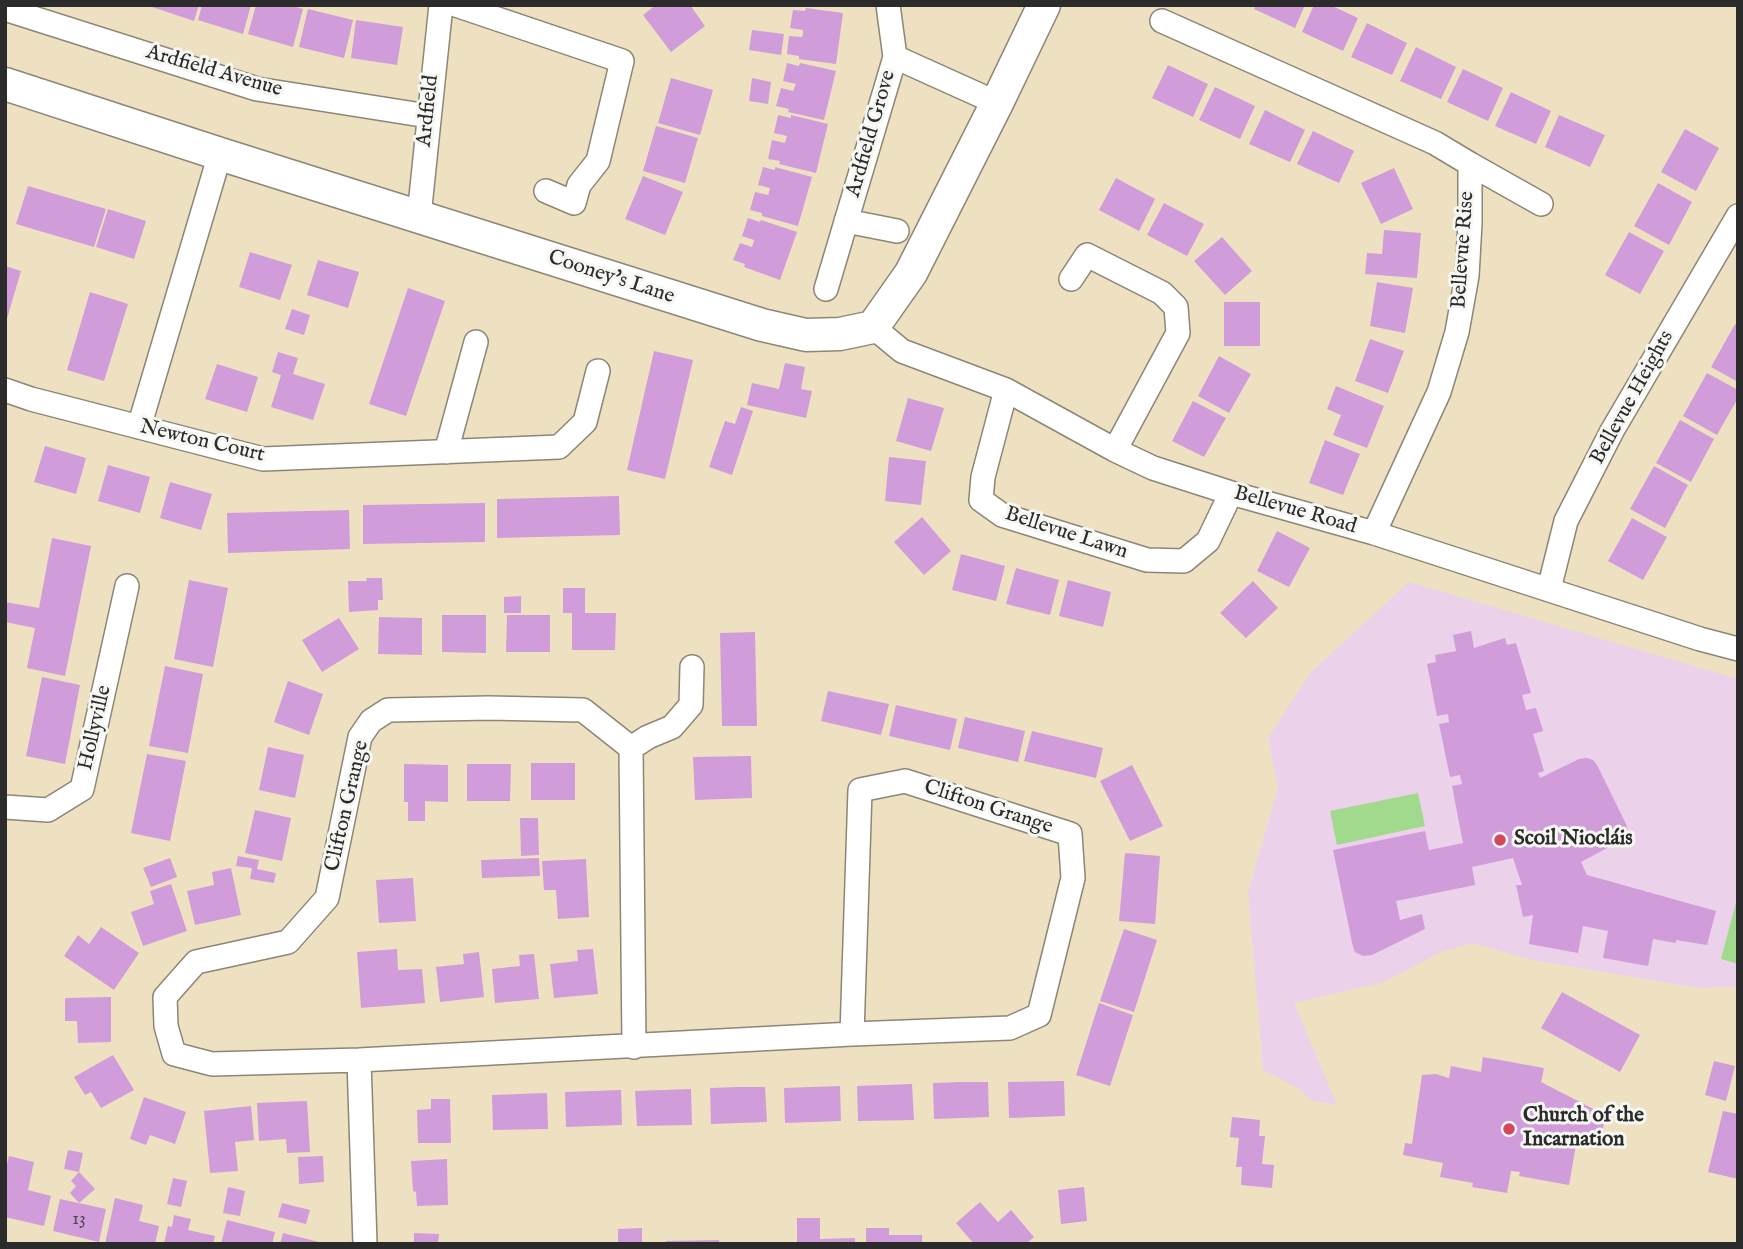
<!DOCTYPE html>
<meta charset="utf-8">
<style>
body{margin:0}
#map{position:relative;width:1743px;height:1249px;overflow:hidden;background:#eee1c2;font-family:"IM FELL English",serif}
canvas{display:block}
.frame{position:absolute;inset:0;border:7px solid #2b2b2b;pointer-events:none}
</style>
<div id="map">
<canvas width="1743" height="1249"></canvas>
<div class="frame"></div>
</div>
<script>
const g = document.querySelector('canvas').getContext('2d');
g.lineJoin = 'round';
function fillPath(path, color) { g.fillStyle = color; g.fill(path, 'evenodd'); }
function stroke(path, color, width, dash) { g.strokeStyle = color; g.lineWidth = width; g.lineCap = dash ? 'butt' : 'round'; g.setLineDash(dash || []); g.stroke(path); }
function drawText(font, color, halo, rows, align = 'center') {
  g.font = font + ' "IM FELL English",serif'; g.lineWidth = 6; g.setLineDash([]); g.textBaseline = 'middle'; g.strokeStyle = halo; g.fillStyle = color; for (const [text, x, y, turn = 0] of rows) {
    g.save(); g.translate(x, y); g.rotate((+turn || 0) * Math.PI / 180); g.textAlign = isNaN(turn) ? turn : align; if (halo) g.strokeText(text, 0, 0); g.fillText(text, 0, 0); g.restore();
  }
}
const built = new Path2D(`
 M1409,582L1738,679V986L1704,988L1680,985L1533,960L1472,943L1441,952L1384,982L1294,1003L1337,1105L1311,1100L1299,1089L1263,1070L1248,892L1278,788L1268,738L1311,672Z`);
const green = new Path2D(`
 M1418,793L1425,826L1337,845L1330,811Z
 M1738,895V964L1721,959Z`);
const building = new Path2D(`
 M146,5H199L194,21Z
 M202,5H251L243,34L198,20Z
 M256,5H289L303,9L293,47L248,34Z
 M656,5H690L705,26L671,52L643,15Z
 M1256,5H1305L1295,28L1254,9Z
 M1314,5H1330L1358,18L1343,51L1302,32Z
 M806,8L843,13L836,64L799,59V56L787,54L789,36L802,37L803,34V30L790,28L793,10L805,11Z
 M308,9L353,20L344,58L299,47Z
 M356,20L403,27L397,65L351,58Z
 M1367,23L1407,43L1392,75L1351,57Z
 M752,30L784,34L781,55L749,50Z
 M1416,47L1456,67L1441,99L1400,81Z
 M787,63L799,66L800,63L836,71L824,120L788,112L789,109L776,106L781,88L793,91L796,84L783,81Z
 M1168,65L1208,84L1193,117L1152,98Z
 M1463,69L1503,88L1488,121L1447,102Z
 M671,78L713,90L700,135L658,123Z
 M752,78L771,82L768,104L749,101Z
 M1215,87L1255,106L1240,139L1199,120Z
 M1511,92L1551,111L1536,144L1495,126Z
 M1265,110L1305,130L1290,162L1249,144Z
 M778,115L791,118V115L828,124L816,173L779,164L780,161L768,159L772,140L785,143L787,136L774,133Z
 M1559,115L1605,135L1590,167L1545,147Z
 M656,126L698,138L685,183L643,171Z
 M1685,129L1719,148L1696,191L1661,172Z
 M1313,131L1354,151L1339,183L1297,164Z
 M763,167L775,170V167L812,177L798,226L762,216V213L750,210L755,192L768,195L769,192L770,188L758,185Z
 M1394,168L1413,209L1381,224L1361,183Z
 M643,176L683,192L665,235L625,219Z
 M1116,178L1155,199L1139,231L1099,210Z
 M1658,183L1692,202L1669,245L1634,226Z
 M28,186L106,209L94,247L16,224Z
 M1164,203L1204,224L1187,256L1147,235Z
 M108,209L146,221L134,259L96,247Z
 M748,218L760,222L761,220L797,232L780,280L744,267L745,264L733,260L740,243L752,247L753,244L754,240L742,236Z
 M1384,230L1421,233L1417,278L1365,274L1367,253L1382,254Z
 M1629,232L1664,251L1640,294L1605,275Z
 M1222,237L1252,271L1225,295L1194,261Z
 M250,252L292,265L280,300L239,287Z
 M318,260L359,272L348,308L307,295Z
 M5,266L21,271L6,322H5Z
 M1377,282L1413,288L1405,333L1370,326Z
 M408,288L445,301L406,416L369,404Z
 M90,292L128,304L104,381L67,370Z
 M1224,302H1260V346H1224Z
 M292,309L310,315L304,335L285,329Z
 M1735,324L1738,325V382L1711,367Z
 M1370,339L1404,351L1388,393L1355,381Z
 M654,351L693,360L665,479L627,470Z
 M278,352L298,358L293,374L325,384L313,420L271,407L281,375L272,372Z
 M1219,356L1251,374L1229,413L1198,396Z
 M785,363L805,367L801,389L812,391L806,418L747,405L752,383L779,389Z
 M217,364L258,377L247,412L205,399Z
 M1707,373L1738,390V398L1717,435L1683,416Z
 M1336,386L1384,406L1367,448L1333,435L1341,415L1327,409Z
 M908,398L944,408L931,451L896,441Z
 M1193,401L1226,418L1204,457L1172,441Z
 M741,407L753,411L732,475L709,467L725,421L735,424Z
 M1680,420L1714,439L1691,482L1656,463Z
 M1325,440L1360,454L1343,495L1309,483Z
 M45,446L86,458L76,494L34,482Z
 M889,457L926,461L921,505L885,501Z
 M108,465L150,477L140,513L98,501Z
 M1654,466L1688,485L1665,528L1630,509Z
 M170,482L212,494L201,530L160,518Z
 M619,496L620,535L497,538V499Z
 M485,503V542L363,544V505Z
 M349,510L350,549L228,553L227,513Z
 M922,517L951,551L924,575L894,542Z
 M1632,518L1667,537L1643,580L1608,561Z
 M1277,531L1310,548L1289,587L1257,571Z
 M52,538L91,546L65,676L27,668L35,628L5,622V602L39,608Z
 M961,554L1005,566L996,601L952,590Z
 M1016,568L1059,580L1050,615L1006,604Z
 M366,578H382L383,600H378V610L349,612L348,581H367Z
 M189,580L228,588L213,667L174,659Z
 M1068,580L1111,592L1103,627L1059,616Z
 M1253,581L1278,608L1246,638L1220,613Z
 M563,588H585V613H616L615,650H572V613H563Z
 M521,596V613H504V597Z
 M442,615H486V653L442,652Z
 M507,615H550V652H506Z
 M379,617L422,618V655L378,654Z
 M339,618L359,649L322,672L302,640Z
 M1471,631L1474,648L1505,638L1507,645L1516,643L1531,693L1522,695L1526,710L1536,708L1543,731L1533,734L1544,771L1538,773L1540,778L1579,759L1587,758L1593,760L1597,765L1626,824L1628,832L1624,839L1581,862L1587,875L1716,911L1707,945L1676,940V943L1653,939L1648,966L1603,958L1608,931L1583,926L1578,953L1529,944L1533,915L1523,917L1516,885H1522L1513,858L1472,867L1475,885L1396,901L1400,920L1422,914L1425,929L1372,955L1363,956L1355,952L1353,947L1333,850L1425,831L1429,850L1463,843L1452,786L1462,784L1460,775L1450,777L1439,724L1449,722L1448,714L1437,716L1427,664L1436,662L1435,655L1456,651L1453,635Z
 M755,632L757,726H722L720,633Z
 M165,666L203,674L188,753L149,746Z
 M42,677L80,685L65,764L26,756Z
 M288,681L323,694L309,735L274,722Z
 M828,691L889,704L881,735L821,721Z
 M896,705L957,719L950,750L889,736Z
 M965,717L1025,731L1018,762L958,748Z
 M1032,731L1103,748L1096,778L1024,761Z
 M268,747L304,755L295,798L259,790Z
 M147,754L186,761L170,841L131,833Z
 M751,756L752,798L695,800L693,757Z
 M531,763H575V800H531Z
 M404,764L448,765V802L425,801V821H408V802H404Z
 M467,764H511L510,801H467Z
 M1132,765L1163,826L1130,841L1100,781Z
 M255,810L291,818L282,861L245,853Z
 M520,818H538L539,855L521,856Z
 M1125,853L1160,856L1155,924L1119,921Z
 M238,856L259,860L257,869L276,873L274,883L250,879L252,868L236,866Z
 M170,858L177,877L151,887L143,868Z
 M539,858L540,876L482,878L481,860Z
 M586,859L589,917L558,919L556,890H544L542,861Z
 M231,868L241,915L195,925L187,891L214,885L212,872Z
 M413,878L416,921L379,923L376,880Z
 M171,884L187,931L143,946L131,912L154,904L150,891Z
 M101,927L139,953L114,990L64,956L78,935L89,944Z
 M1124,929L1157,940L1134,1012L1100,1001Z
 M397,949L398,970L422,969L425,1003L361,1008L357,952Z
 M593,949L598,994L554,998L550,964L578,961L577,950Z
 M479,952L484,997L440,1002L436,967L464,964L463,954Z
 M534,954L539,999L495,1003L492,969L520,966L519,955Z
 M1562,992L1640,1035L1620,1072L1541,1028Z
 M111,997V1042L78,1043L77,1021H65V998Z
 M1099,1003L1133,1015L1110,1086L1076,1075Z
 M113,1055L134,1090L101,1108L91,1092L85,1095L74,1077Z
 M1483,1057L1544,1068L1541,1082L1605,1115L1600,1149L1576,1145L1569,1185L1519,1176L1520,1172L1511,1171L1507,1193L1472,1187L1473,1183L1440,1177L1443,1163L1403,1155L1405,1143L1412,1144L1422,1075L1436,1074L1449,1078L1451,1066L1481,1072Z
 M1714,1061L1735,1066L1726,1101L1705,1095Z
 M1064,1081L1065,1116L1009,1118L1008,1082Z
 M960,1082H988L989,1117L934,1119L933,1083Z
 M912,1084L914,1120L858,1121L857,1086Z
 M840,1086L841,1121L785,1123L784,1088Z
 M737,1087H765L767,1122L711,1124L710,1088Z
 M691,1089L692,1125L637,1126L635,1091Z
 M621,1090L622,1125L566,1127L565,1092Z
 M547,1093L548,1129L493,1130L492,1095Z
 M144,1097L186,1112L175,1144L150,1135L146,1145L130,1139Z
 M431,1099H450L451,1143H418L417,1110L431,1109Z
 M307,1101L310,1152L287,1153L286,1139L259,1141L257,1103Z
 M251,1106L254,1140L235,1142L238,1171L210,1173L204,1111Z
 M1723,1111L1738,1114V1179L1708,1172Z
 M1232,1117L1260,1120L1259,1136H1265L1262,1164L1274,1165L1272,1188L1241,1185L1242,1167H1236L1239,1138L1230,1137Z
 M68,1150L83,1153L79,1172L64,1169Z
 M9,1156L34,1162L28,1190L51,1196L44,1226L5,1217V1172Z
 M323,1156L324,1182L299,1184L298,1157Z
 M447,1159L448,1205L417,1206L416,1192L413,1191L411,1161Z
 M79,1172L95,1189L79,1203L70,1193L76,1186L71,1181Z
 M173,1178L187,1181L181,1207L167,1204Z
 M228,1187L245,1191L240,1216L223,1213Z
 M1084,1187L1087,1221L1061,1224L1058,1190Z
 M115,1198L143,1205L139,1221L159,1226L155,1244H105Z
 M60,1199L106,1209L99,1242L53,1231Z
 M980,1202L998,1222L1011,1210L1034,1237L1026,1244H974L956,1223Z
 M282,1203L310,1210L306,1224L278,1217Z
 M174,1215L191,1219L188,1230L215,1236L213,1244H164L168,1226L172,1227Z
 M797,1218H820V1239L855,1238V1244H797Z
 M227,1220L275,1232L272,1244H221Z
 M642,1228V1244H618V1229Z
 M866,1228H889V1235H922V1244H866Z
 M283,1233L323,1243V1244H280Z
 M414,1233L439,1234L438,1244H414Z
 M719,1240V1244H666V1241Z`);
const street = new Path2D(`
 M456,5L622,61L598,161L579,185L574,203L546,191
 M5,9L257,89L428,116
 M1162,21L1435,143L1470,164V223L1467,276L1457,332L1439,392L1374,533
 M895,57L997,103
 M1470,164L1541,204
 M419,216L441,5
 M846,221L897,231
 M1071,279L1087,255L1162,293L1176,307L1178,333L1115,450
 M826,289L895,57L888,5
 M873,327L902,351L1006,390L1115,450L1153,468L1231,493L1374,533L1700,639L1738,649
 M5,390L31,399L263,459L559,447L585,422L598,371
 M1006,390L983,477L981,500L1002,515L1147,560L1184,561L1208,541L1231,493
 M139,427L220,154
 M446,452L476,342
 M1549,589L1566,521L1612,431L1738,216
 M631,748L648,737L672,727L691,705L692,667
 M5,807L48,810L82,789L127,586
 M634,1047L631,748L583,710L489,708L388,710L371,721L360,737L327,898L288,942L196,962L165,997L166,1026L174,1054L212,1064L359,1060L852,1034L1010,1028L1039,1015L1073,878L1070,834L905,781L860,790L852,1034
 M359,1060L365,1244`);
const secondary = new Path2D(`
 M5,84L220,154L762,325L806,335L840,334L873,327L911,273L997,103L1044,5`);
const markers = [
 [1500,840,7,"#d1495b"],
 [1509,1129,7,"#d1495b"]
];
const numberNames = [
 ["13",79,1220]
];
const streetNames = [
 ["Ardfield Avenue",214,72,16],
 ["Ardfield",429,111,-84],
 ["Ardfield Grove",872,134,-74],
 ["Bellevue Rise",1464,250,-86],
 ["Cooney's Lane",611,278,18],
 ["Bellevue Heights",1633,398,-61],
 ["Newton Court",202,442,13],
 ["Bellevue Road",1295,511,16],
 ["Bellevue Lawn",1066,534,18],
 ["Hollyville",96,728,-77],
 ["Clifton Grange",348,806,-77],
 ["Clifton Grange",988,808,18]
];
const poiNames = [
 ["Scoil Niocláis",1514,840],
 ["Church of the",1523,1117],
 ["Incarnation",1523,1141]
];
fillPath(built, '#ecd1ea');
fillPath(green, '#a1da8d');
fillPath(building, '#d19cda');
stroke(street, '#8c8676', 26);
stroke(secondary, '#8c8676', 35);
stroke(street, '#fff', 23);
stroke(secondary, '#fff', 32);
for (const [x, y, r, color] of markers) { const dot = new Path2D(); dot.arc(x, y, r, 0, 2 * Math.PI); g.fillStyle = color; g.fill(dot); stroke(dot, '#f6f6f2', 2.5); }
drawText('18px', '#544757', null, numberNames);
drawText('21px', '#2b2b2b', '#f6f6f2', streetNames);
drawText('bold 21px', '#2b2b2b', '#f6f6f2', poiNames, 'left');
</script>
